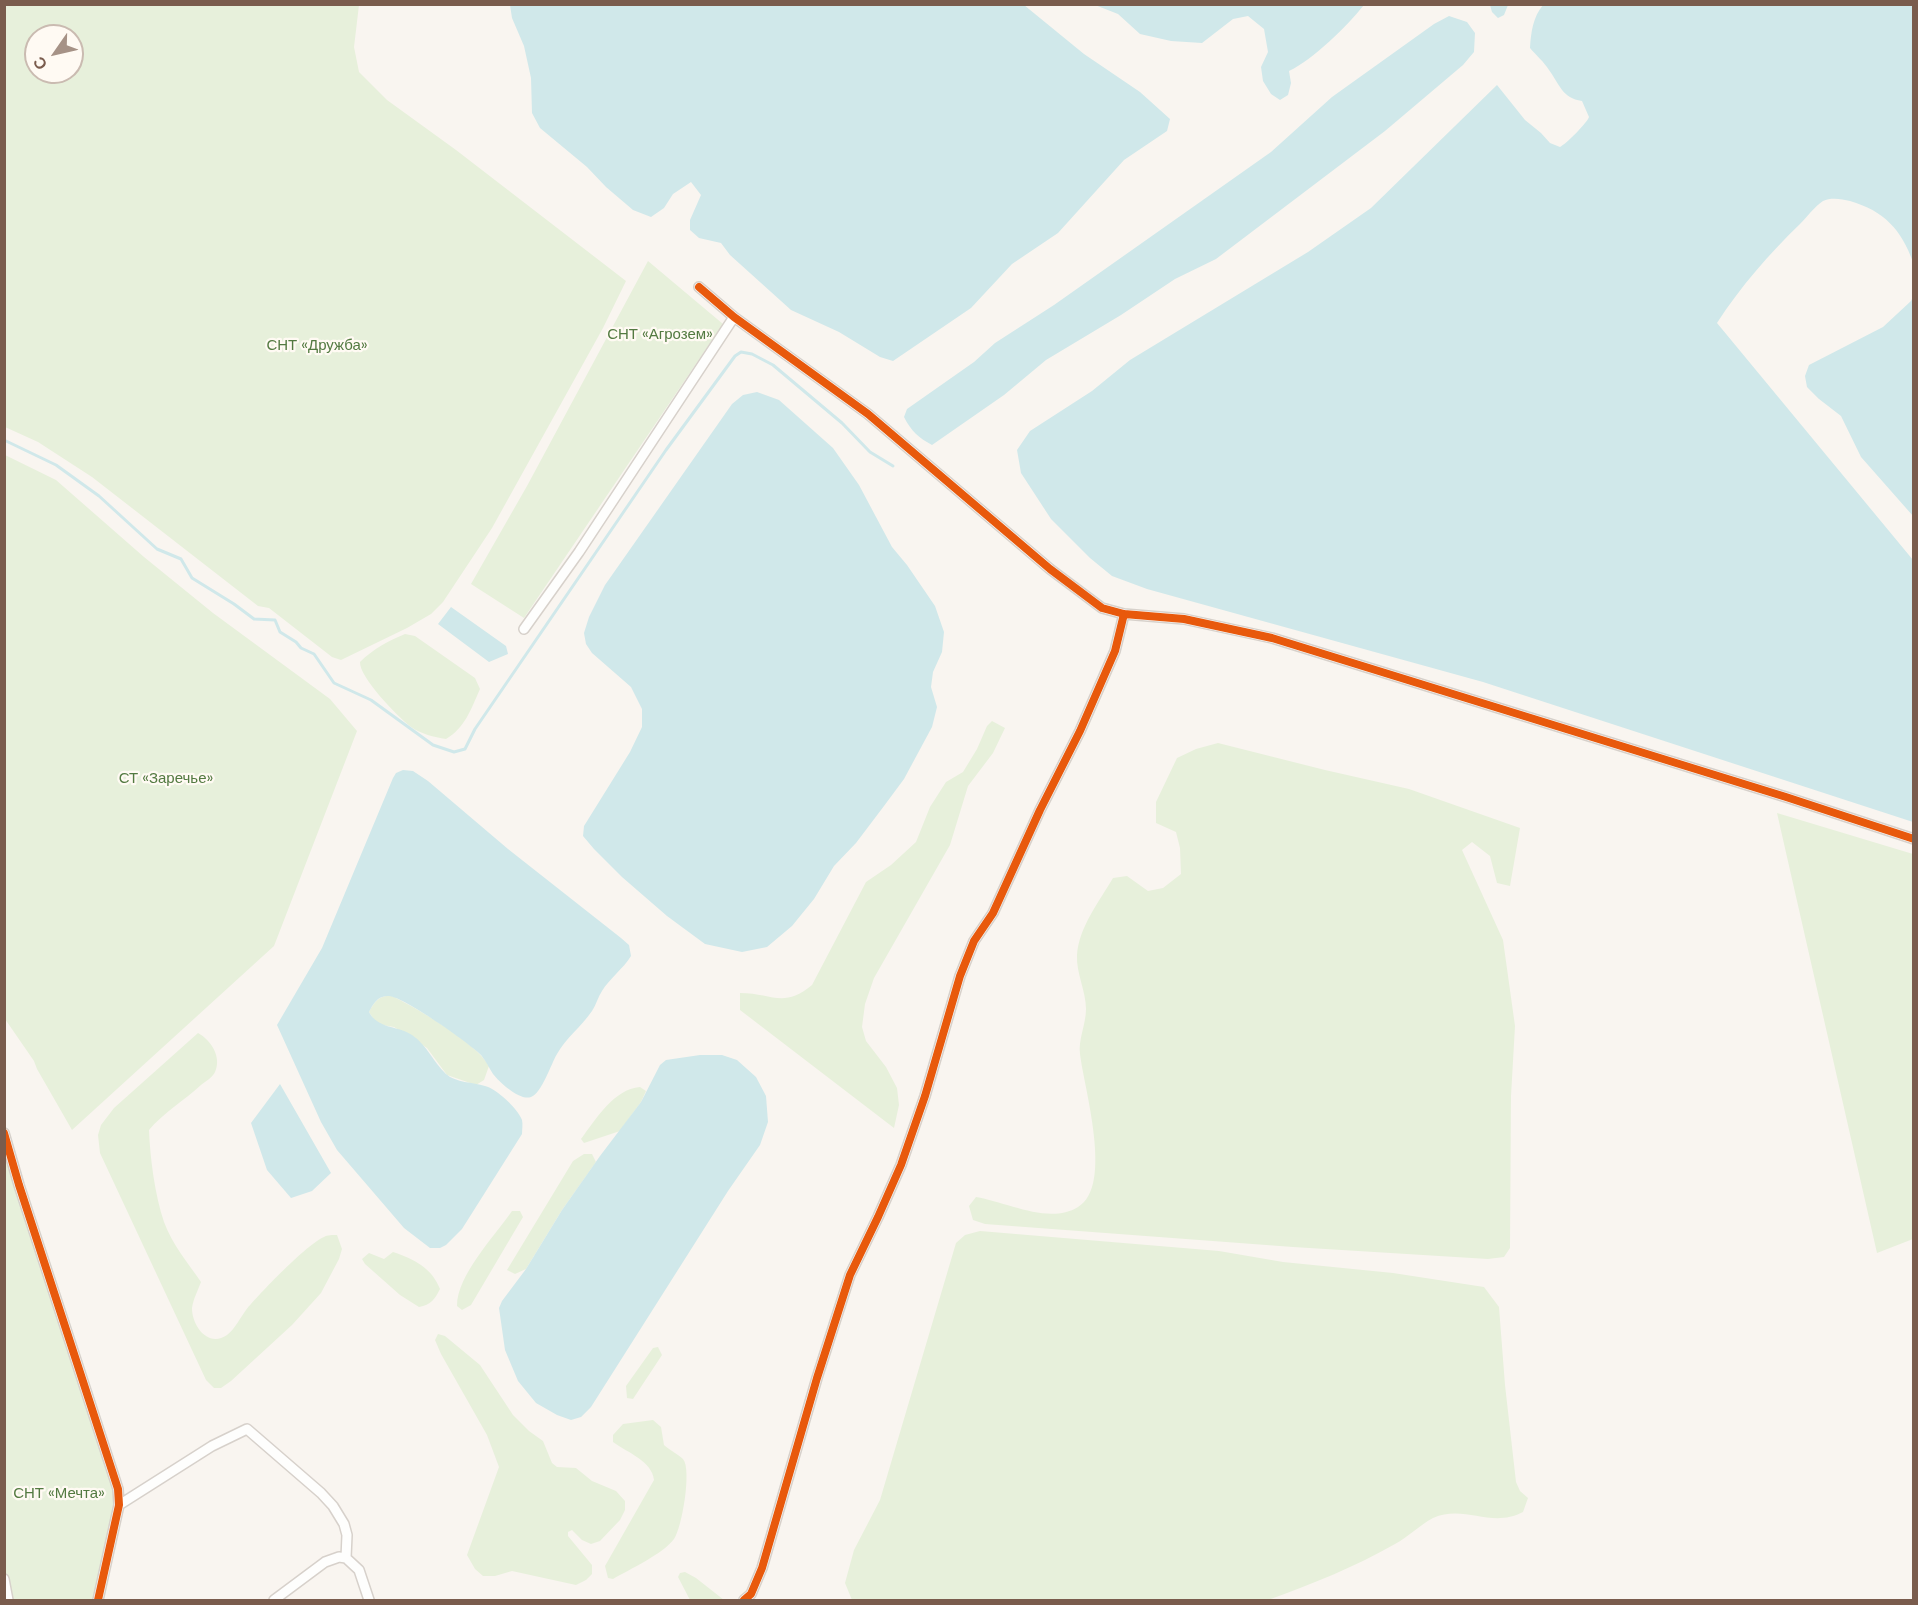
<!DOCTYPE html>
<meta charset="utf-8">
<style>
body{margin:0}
#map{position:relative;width:1918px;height:1605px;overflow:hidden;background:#f9f5f0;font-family:"DM Sans",sans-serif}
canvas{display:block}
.frame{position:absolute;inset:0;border:6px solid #7a5c4d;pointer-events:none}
.north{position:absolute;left:24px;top:24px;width:60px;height:60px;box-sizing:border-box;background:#fffaf3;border:2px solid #cabbb1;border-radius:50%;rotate:236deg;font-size:16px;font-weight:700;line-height:24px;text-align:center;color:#7a5c4d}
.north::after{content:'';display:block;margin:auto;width:21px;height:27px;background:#a69286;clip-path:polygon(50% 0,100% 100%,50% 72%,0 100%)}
</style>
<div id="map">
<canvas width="1918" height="1605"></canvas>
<div class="frame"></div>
<div class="north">С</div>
</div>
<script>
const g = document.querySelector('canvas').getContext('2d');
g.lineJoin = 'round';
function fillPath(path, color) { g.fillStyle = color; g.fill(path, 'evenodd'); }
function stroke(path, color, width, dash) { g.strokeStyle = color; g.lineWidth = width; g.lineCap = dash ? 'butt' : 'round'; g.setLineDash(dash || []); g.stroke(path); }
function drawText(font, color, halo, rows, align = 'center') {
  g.font = font + ' "DM Sans",sans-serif'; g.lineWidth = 4.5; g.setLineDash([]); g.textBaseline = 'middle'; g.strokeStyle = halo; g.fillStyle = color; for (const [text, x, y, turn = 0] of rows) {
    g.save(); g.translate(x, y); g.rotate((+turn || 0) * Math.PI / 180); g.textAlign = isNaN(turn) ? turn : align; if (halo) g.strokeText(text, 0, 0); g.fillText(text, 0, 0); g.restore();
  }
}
const green = new Path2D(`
 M4,5H359L354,47L359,72L387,100L456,150L626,281L603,328L492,528L443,602L431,614L407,628L341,660L332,657L269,608L258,606L92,477L38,442L5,427ZM36,36H72V72H36Z
 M648,261L723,324L524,618L471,584L527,486Z
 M5,455L56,480L144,557L213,613L330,699L357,731L274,946L72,1130L37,1069L34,1061L5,1019Z
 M405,634L415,636L475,678L480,689C471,709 465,728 446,739C434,737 421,734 411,727C398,717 359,677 360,662C373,649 388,641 405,634Z
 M992,721L1005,728L993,753L968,786L950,845L874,978L865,1004L862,1027L866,1041L886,1067L897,1088L899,1105L894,1128L740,1010V993C772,993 783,1009 812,985L866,882L891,865L916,842L930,807L946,782L963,772L977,749L987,726Z
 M1218,743L1325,770L1409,789L1520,828L1510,886L1497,883L1490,856L1472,842L1462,850L1503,940L1515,1026L1511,1096L1510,1248L1504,1257L1488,1259L1293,1247L985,1224L973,1220L969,1206L976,1197C1007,1202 1049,1225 1078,1207C1114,1186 1084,1088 1080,1054C1078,1040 1086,1024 1086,1009C1086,991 1076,973 1077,955C1079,927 1099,902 1113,878L1127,876L1148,891L1163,888L1181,874L1180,848L1176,832L1156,823V802L1177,758L1196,749Z
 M1777,813L1913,854V1239L1877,1253Z
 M390,995C415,1007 476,1042 489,1066L484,1080L476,1085L447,1075L427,1048L394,1027L382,1025L374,1020L369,1012C374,1002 378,997 390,995Z
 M198,1033C211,1040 222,1057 215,1072C213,1077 206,1081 201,1085C185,1100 163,1113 149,1130C150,1158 155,1196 164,1222C172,1244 188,1263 201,1282C198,1290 193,1300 192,1308C192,1326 208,1348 227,1335C235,1329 240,1318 246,1310C259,1294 307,1244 324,1237C327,1235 333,1235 337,1235L342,1249L339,1259L321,1293L292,1325L231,1381L221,1388H214L206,1380L100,1153L98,1135L101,1125L114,1108Z
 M640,1087L646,1091L641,1102L620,1131L584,1143L581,1139C596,1119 614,1089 640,1087Z
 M4,1142L115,1491L113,1522L93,1600H5Z
 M584,1154H592L596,1162L562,1210L526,1269L515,1274L507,1270L573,1161Z
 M512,1211H520L523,1217L471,1305L462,1310L457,1306C457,1275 494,1237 512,1211Z
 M980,1231L1219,1251L1283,1262L1393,1273L1484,1287L1499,1307L1505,1385L1516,1482L1520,1491L1528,1498L1523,1512C1491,1529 1465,1504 1433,1518C1420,1525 1408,1537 1395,1544C1355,1567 1312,1584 1268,1600H852L845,1583L854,1550L880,1500L956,1243L965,1235Z
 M369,1253L384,1259L393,1252C414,1259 432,1268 440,1289C435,1299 431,1305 419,1307L400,1295L365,1264L362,1259Z
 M438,1334L445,1336L480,1365L513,1415L529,1431L543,1441L552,1463L557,1467L576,1468L592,1481L616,1491L625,1501V1510L620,1520L600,1541L591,1544L582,1540L572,1530L568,1532V1536L592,1565V1574L586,1580L576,1585L512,1571L495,1576H483L475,1569L467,1555L499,1467L487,1435L441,1354L435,1340Z
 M658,1347L662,1355L633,1399L627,1398L626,1386L653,1348Z
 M653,1420L661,1427L664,1445C669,1450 678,1454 683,1459C692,1469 682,1528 674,1539C663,1554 630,1569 613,1579L608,1578L605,1566L654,1480C652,1461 628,1453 613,1442V1435L623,1424Z
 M685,1572L696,1578L724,1600H690L678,1577L680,1573Z`);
const water = new Path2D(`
 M810,4L1024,5L1084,54L1140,92L1170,119L1167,131L1124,160L1058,233L1012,264L971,308L893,361L880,357L839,332L791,310L730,255L721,243L699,238L690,230V220L701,195L691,182L673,194L664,208L651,217L633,210L606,187L587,167L540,128L532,113L531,78L524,46L512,18L510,5Z
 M1095,5H1364C1347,26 1313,60 1289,71L1291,83L1288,95L1280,100L1271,94L1263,81L1261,67L1268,52L1264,29L1248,16L1233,19L1202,43L1171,41L1140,34L1118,14Z
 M1490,5V4L1508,5L1504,15L1498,18L1492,12Z
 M1543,5H1913V262C1901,229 1884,211 1850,201C1842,199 1831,197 1823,201C1815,206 1807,217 1800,224C1769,254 1741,286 1717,323L1913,560V822L1483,682L1147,589L1112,576L1090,558L1051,519L1021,473L1017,450L1030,431L1092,391L1130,360L1308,252L1371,208L1497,85L1525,120L1541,133L1550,143L1560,147C1566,144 1587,123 1589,117L1582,101C1562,98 1560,85 1549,70C1544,62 1536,55 1530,48C1531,32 1533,17 1543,5Z
 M1449,16L1467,22L1475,33L1474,52L1463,65L1385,131L1216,259L1175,279L1121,315L1046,360L1004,395L932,445C919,438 911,431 904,417L907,409L974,362L995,343L1054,305L1271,152L1332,97L1434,24Z
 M1913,297V516L1861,457L1841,416L1819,399L1807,387L1805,376L1809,365L1883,327L1911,301Z
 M757,392L779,400L833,448L859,485L892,547L907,565L935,606L944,632L942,652L933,672L931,687L937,707L932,727L904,779L884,806L856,843L834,866L814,899L792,926L767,947L742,952L705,944L667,916L622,877L594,849L583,836L584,826L630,752L642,727V709L631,687L592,653L586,644L584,633L589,617L605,585L732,404L743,395Z
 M451,607L506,646L508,654L489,662L438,624Z
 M403,770L413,771L428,781L508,849L621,938L629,945L631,956C623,969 610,978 602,991C598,997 596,1005 592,1011C581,1027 566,1038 557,1054C551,1064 542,1093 531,1097C520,1101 500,1083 493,1074C489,1068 486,1061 481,1055C469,1043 404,997 389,996C378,995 373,1004 369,1012C378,1029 396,1025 412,1035C427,1045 433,1062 446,1074C456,1083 473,1082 485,1086C497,1089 518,1109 522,1120C523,1124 522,1130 522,1134L462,1229L446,1245L440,1248H430L404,1228L337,1150L321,1122L277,1025L322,948L393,778L396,773Z
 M700,1055H722L737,1060L756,1077L766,1096L768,1122L760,1145L728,1191L591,1407L581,1417L571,1420L557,1415L536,1403L518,1381L505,1350L499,1308L502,1301L526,1269L562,1210L600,1156L641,1102L660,1065L666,1060Z
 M280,1084L331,1173L312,1191L291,1198L267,1170L251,1123Z`);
const stream = new Path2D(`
 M4,440L56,465L99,496L157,549L181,559L192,578L234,604L254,619L275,620L280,632L296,642L301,648L314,654L334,683L371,700L433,745L454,752L465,749L475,729L666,450L735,356L741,352L752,354L773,365L842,423L870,452L893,466`);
const street = new Path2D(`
 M699,287L734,317L868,414L1050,569L1102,608L1124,614L1184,619L1272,638L1786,797L1914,839
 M524,629L579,552L734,317
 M4,1133L19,1185L118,1489L119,1505L98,1600
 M119,1505L212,1446L247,1429L321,1493L333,1506L344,1524L347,1535L346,1558
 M4,1579L8,1600
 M274,1600L325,1562L339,1557L346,1558L359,1570L369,1600
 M744,1600L751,1594L762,1568L817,1378L850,1275L878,1217L901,1165L925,1096L960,976L974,941L993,913L1040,810L1080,731L1115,651L1124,614`);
const cycleway = new Path2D(`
 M699,287L734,317L868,414L1050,569L1102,608L1124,614L1184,619L1272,638L1786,797L1914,839
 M4,1133L19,1185L118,1489L119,1505L98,1600
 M744,1600L751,1594L762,1568L817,1378L850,1275L878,1217L901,1165L925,1096L960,976L974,941L993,913L1040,810L1080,731L1115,651L1124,614`);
const parkNames = [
 ["СНТ «Агрозем»",660,335],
 ["СНТ «Дружба»",317,346],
 ["СТ «Заречье»",166,779],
 ["СНТ «Мечта»",59,1494]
];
fillPath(green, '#e7f0db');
fillPath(water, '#d0e8ea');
stroke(stream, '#d0e8ea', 3);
stroke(street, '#d7d1cb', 12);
stroke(street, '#fefefd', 9);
stroke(cycleway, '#e8590c', 8);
drawText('15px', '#537a41', '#fffaf3', parkNames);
</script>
